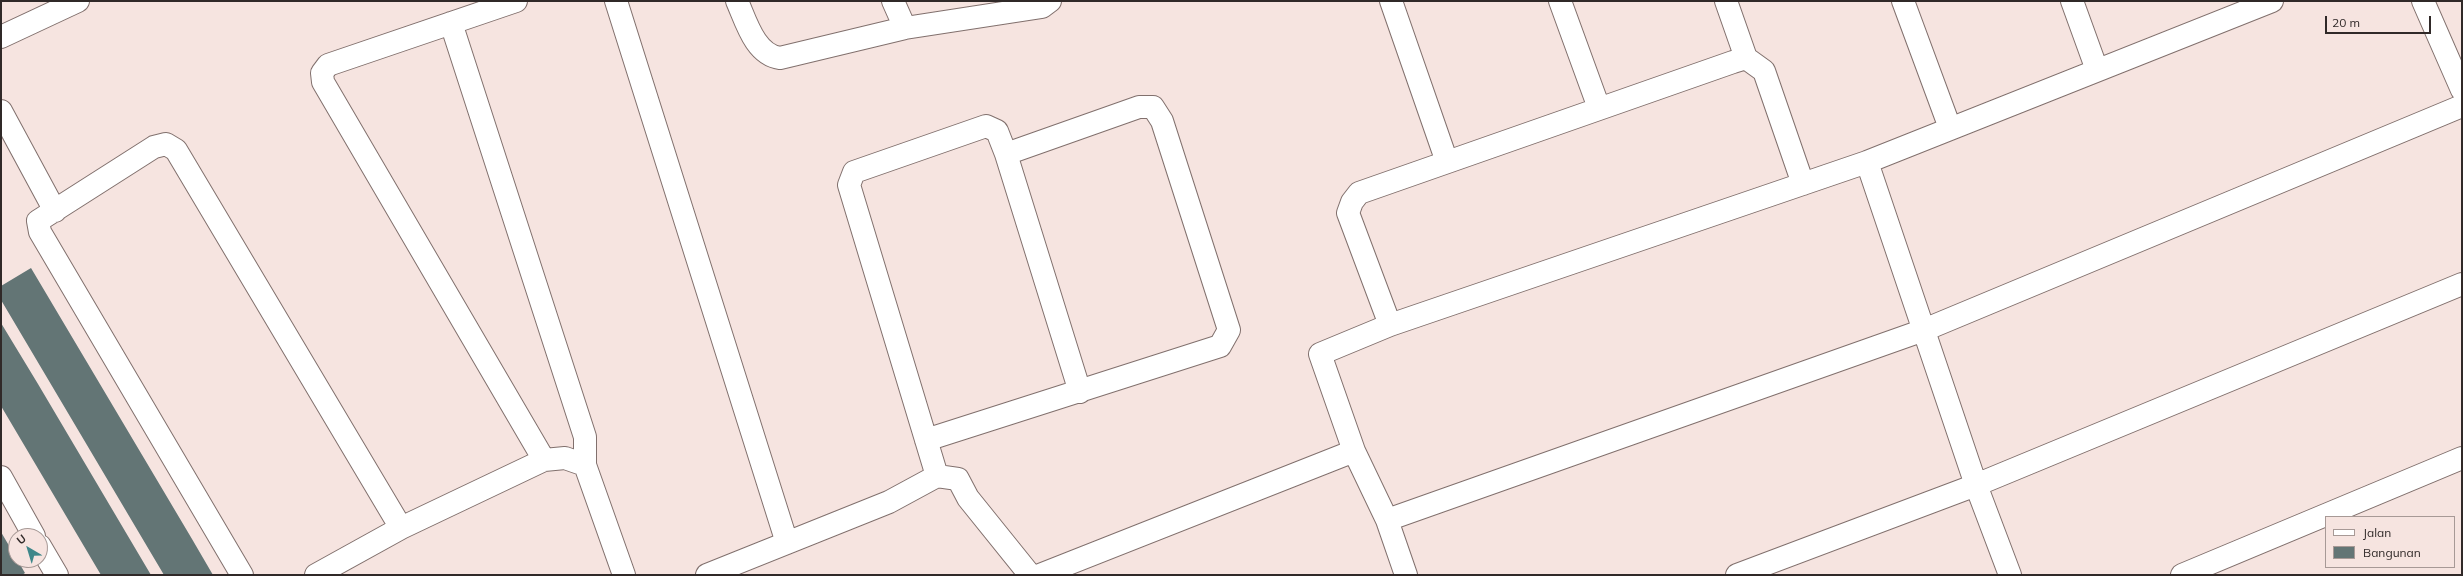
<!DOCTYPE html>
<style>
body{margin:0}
#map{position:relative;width:2463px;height:576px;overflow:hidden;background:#f6e4e0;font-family:Mulish,sans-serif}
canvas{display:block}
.frame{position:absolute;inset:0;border:2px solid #302928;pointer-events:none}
.legend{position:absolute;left:2325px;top:516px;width:130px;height:52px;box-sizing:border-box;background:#f6e4e0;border:1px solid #a79996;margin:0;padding:5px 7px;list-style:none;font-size:12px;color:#302928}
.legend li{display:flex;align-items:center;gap:8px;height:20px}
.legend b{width:20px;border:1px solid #a79996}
.north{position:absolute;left:8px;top:528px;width:40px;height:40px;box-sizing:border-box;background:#f6e4e0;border:1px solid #a79996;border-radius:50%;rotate:322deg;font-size:11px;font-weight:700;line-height:16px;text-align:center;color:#302928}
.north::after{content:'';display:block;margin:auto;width:14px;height:18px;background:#3f878a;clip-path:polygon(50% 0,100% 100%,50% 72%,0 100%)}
.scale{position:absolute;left:2325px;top:16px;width:106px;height:18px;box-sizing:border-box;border:2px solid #302928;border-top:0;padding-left:5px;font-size:12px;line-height:14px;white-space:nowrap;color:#302928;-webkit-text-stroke:3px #f6e4e0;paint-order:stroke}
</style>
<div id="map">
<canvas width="2463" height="576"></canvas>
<div class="frame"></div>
<ul class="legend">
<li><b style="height:5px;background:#fff"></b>Jalan</li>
<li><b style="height:11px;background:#637575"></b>Bangunan</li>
</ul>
<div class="north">U</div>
<div class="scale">20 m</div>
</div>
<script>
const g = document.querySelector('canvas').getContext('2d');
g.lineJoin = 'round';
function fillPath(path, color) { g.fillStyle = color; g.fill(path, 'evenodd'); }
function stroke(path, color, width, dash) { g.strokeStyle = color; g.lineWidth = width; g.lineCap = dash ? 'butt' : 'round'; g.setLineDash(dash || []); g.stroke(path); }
const building = new Path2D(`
 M31,268L192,539L213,575H164L1,300V286Z
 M1,323L38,384L151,575H101L1,406Z
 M1,532L25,573L22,575H1Z`);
const minor = new Path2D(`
 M516,1L328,65L322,73L323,82L544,460
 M616,1L787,543
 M737,1C746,21 755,55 780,58L905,28L1042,7L1050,1
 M893,1L905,28
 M1391,1L1447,162
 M1560,1L1599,108
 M1726,1L1746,58
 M1903,1L1950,128
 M2072,1L2097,70
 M2423,1L2462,90
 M451,23L585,437V465
 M1,37L78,1
 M1,111L55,211
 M1006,154L1080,392
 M1867,162L1976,485L2010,575
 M1390,325L1348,213L1352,202L1359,193L1733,62L1746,58L1764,71L1803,184
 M926,440L1220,346L1229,330L1162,121L1153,107H1139L1006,154L997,131L986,126L854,172L849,185L937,476
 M1,477L34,536
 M1387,520L1924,330L2462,106
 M40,546L57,575
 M242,575L40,232L38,221L154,147L166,144L176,150L401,528
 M316,575L401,528L544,460L565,458L585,465L624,575
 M707,575L889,502L937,476L958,479L968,498L1030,575
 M1040,575L1354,451
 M1406,575L1387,520L1354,451L1320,354L1390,325L1867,162L2272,1
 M1737,575L1976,485L2462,284
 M2182,575L2462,458`);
fillPath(building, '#637575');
stroke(minor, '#81706d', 24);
stroke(minor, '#fff', 22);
</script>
